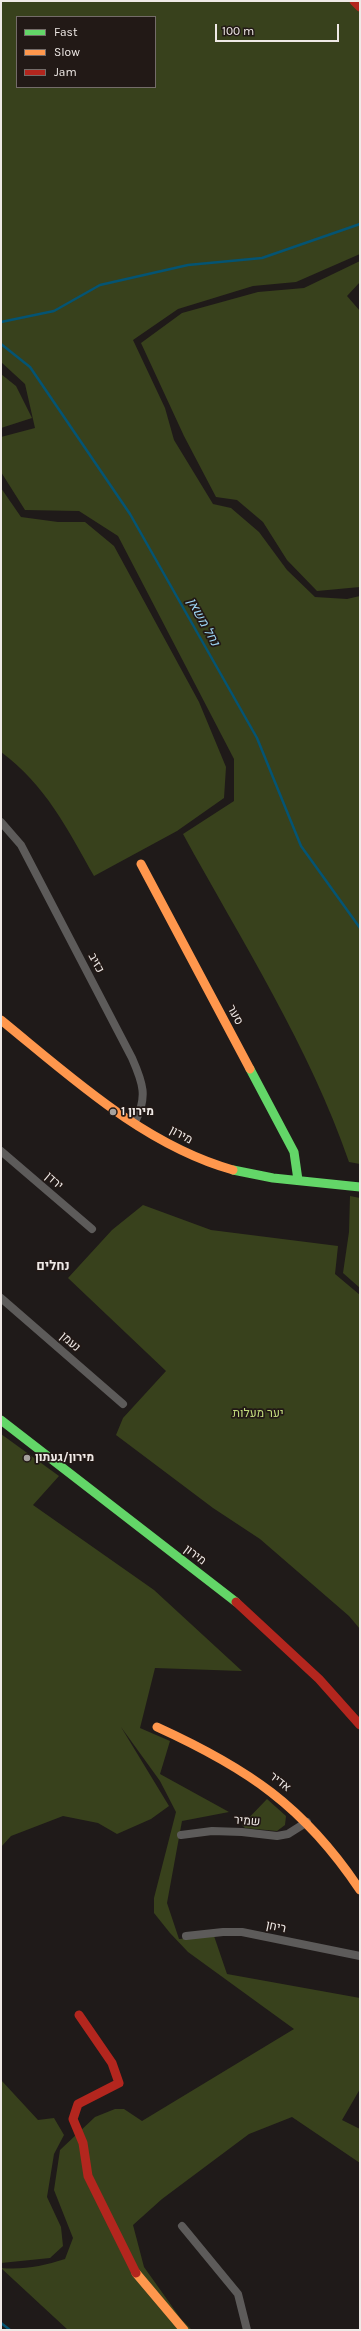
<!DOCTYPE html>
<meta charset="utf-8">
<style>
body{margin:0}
#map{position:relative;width:361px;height:2331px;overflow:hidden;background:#1f1a19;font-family:Karla,sans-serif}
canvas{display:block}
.frame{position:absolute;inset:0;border:2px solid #efe9e6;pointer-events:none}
.legend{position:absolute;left:16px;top:16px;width:140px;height:72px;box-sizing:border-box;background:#221916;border:1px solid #746c69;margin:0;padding:5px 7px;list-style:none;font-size:12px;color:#efe9e6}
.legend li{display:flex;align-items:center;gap:8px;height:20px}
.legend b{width:20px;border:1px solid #746c69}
.scale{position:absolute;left:215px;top:24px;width:124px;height:18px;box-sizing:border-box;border:2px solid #efe9e6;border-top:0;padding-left:5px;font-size:12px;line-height:14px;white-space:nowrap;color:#efe9e6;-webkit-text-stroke:3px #221916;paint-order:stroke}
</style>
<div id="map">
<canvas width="361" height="2331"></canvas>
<div class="frame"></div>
<ul class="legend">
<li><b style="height:5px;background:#63d668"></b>Fast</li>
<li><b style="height:5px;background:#ff974d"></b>Slow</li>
<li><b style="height:5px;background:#b3261e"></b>Jam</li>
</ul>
<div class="scale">100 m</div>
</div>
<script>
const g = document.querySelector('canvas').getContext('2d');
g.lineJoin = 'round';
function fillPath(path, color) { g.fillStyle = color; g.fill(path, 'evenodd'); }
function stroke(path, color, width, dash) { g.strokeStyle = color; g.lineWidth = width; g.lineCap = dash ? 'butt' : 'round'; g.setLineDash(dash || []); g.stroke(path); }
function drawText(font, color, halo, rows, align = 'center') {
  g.font = font + ' Karla,Heebo,sans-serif'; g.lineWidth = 3.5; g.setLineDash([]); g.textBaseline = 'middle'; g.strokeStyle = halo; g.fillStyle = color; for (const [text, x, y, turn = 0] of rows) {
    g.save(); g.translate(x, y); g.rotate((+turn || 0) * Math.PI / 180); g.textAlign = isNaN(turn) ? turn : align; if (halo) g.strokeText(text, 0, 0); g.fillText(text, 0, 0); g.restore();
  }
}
const green = new Path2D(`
 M1,1H360V254L296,282L253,286L178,309L133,340L165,408L174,440L213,504L231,508L259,532L287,570L315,597L347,599L360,596V1164L349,1162C310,1048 241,940 183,834L234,801V759L118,536L79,511L25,510L1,472V437L35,428L25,384L1,362ZM17,17H155V87H17Z
 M360,261V282L347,296L360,311V587L317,591L287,560L263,522L237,500L216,497L184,436L141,343L182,313L258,292L304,288Z
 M1,374L16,386L32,418L1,428Z
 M1,488L21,517L58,522H85L114,546L199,702L226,767L224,798L177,831L94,876C68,830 45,784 1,752Z
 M350,1196L360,1198V1288L343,1273L349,1232Z
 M143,1205L211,1230L338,1246L335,1274L360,1295V1629L349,1616L260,1539L213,1508L116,1435L123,1418L166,1371L68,1278L112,1230Z
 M1,1434L59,1476L33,1505L154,1590L242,1671L155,1668L140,1728L170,1741L160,1774L229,1812L182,1821L167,1903L179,1939L214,1936L227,1974L360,1998V2089L342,2120L360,2129V2163L292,2117L249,2134L162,2199L133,2225L144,2267L181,2319L192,2330H68L1,2268C24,2270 43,2266 65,2259L73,2238L54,2190L60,2150L95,2117L115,2109H124L142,2121L294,2029L188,1952L170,1933L154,1913V1898L176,1812L160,1781L121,1727L169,1806L151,1819L117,1834L98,1823L63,1816L11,1836L1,1847Z
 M267,1799L286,1816L285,1825L277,1831L245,1828L242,1825Z
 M1,2080L38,2120L54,2118L64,2135L54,2154L47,2197L61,2227L63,2246L50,2258L1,2263Z`);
const stream = new Path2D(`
 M1,322L54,311L100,285L188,265L262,258L360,224
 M1,344L30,367L130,514L257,738L301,846L360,928
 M1,2323L10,2330`);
const street = new Path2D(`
 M1,822L21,845L132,1058C143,1083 148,1097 135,1122
 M1,1151L92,1229
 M1,1298L123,1404
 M181,1835L212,1831L242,1832L277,1836L288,1834L307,1822
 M186,1936L223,1932H242L360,1956
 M182,2226L238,2294L247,2330`);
const fast = new Path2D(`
 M250,1069L294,1152L298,1180
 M233,1170L273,1178L360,1187
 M1,1420L236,1602`);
const slow = new Path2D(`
 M141,864L250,1069
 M1,1020C71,1077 144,1145 233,1170
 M157,1727C247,1768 304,1806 360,1890
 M136,2273L184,2330`);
const jam = new Path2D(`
 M354,1L360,7
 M236,1602L319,1679L360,1725
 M79,2015L112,2063L119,2083L78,2104L73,2119L83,2143L88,2176L136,2273`);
const markers = [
 [113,1112,4,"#a6a19e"],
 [27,1458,4,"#a6a19e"]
];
const streetNames = [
 ["כזיב",96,963,62],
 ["סער",235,1015,62],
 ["מירון",181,1135,29],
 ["ירדן",54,1181,41],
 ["נעמן",70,1342,41],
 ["מירון",195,1555,37],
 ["אדיר",280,1782,38],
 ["שמיר",247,1821,4],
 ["ריחן",276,1927,12]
];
const poiNames = [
 ["מירון 1",121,1112],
 ["מירון/געתון",35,1458]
];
const parkNames = [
 ["יער מעלות",258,1414]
];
const waterNames = [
 ["נחל משאן",203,622,61]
];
const neighbourhoodNames = [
 ["נחלים",53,1266]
];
fillPath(green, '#38411c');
stroke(stream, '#045473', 2.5);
stroke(street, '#5d5b5a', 8);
stroke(fast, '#63d668', 9);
stroke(slow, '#ff974d', 9);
stroke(jam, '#b3261e', 9);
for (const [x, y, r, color] of markers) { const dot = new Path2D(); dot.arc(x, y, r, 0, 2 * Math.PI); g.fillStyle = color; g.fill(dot); stroke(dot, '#221916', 1.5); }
drawText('12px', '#efe9e6', '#221916', streetNames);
drawText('bold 12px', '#efe9e6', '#221916', poiNames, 'left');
drawText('12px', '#c1d97d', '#221916', parkNames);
drawText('italic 13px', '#9dd5f4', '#221916', waterNames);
drawText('bold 13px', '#efe9e6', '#221916', neighbourhoodNames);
</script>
